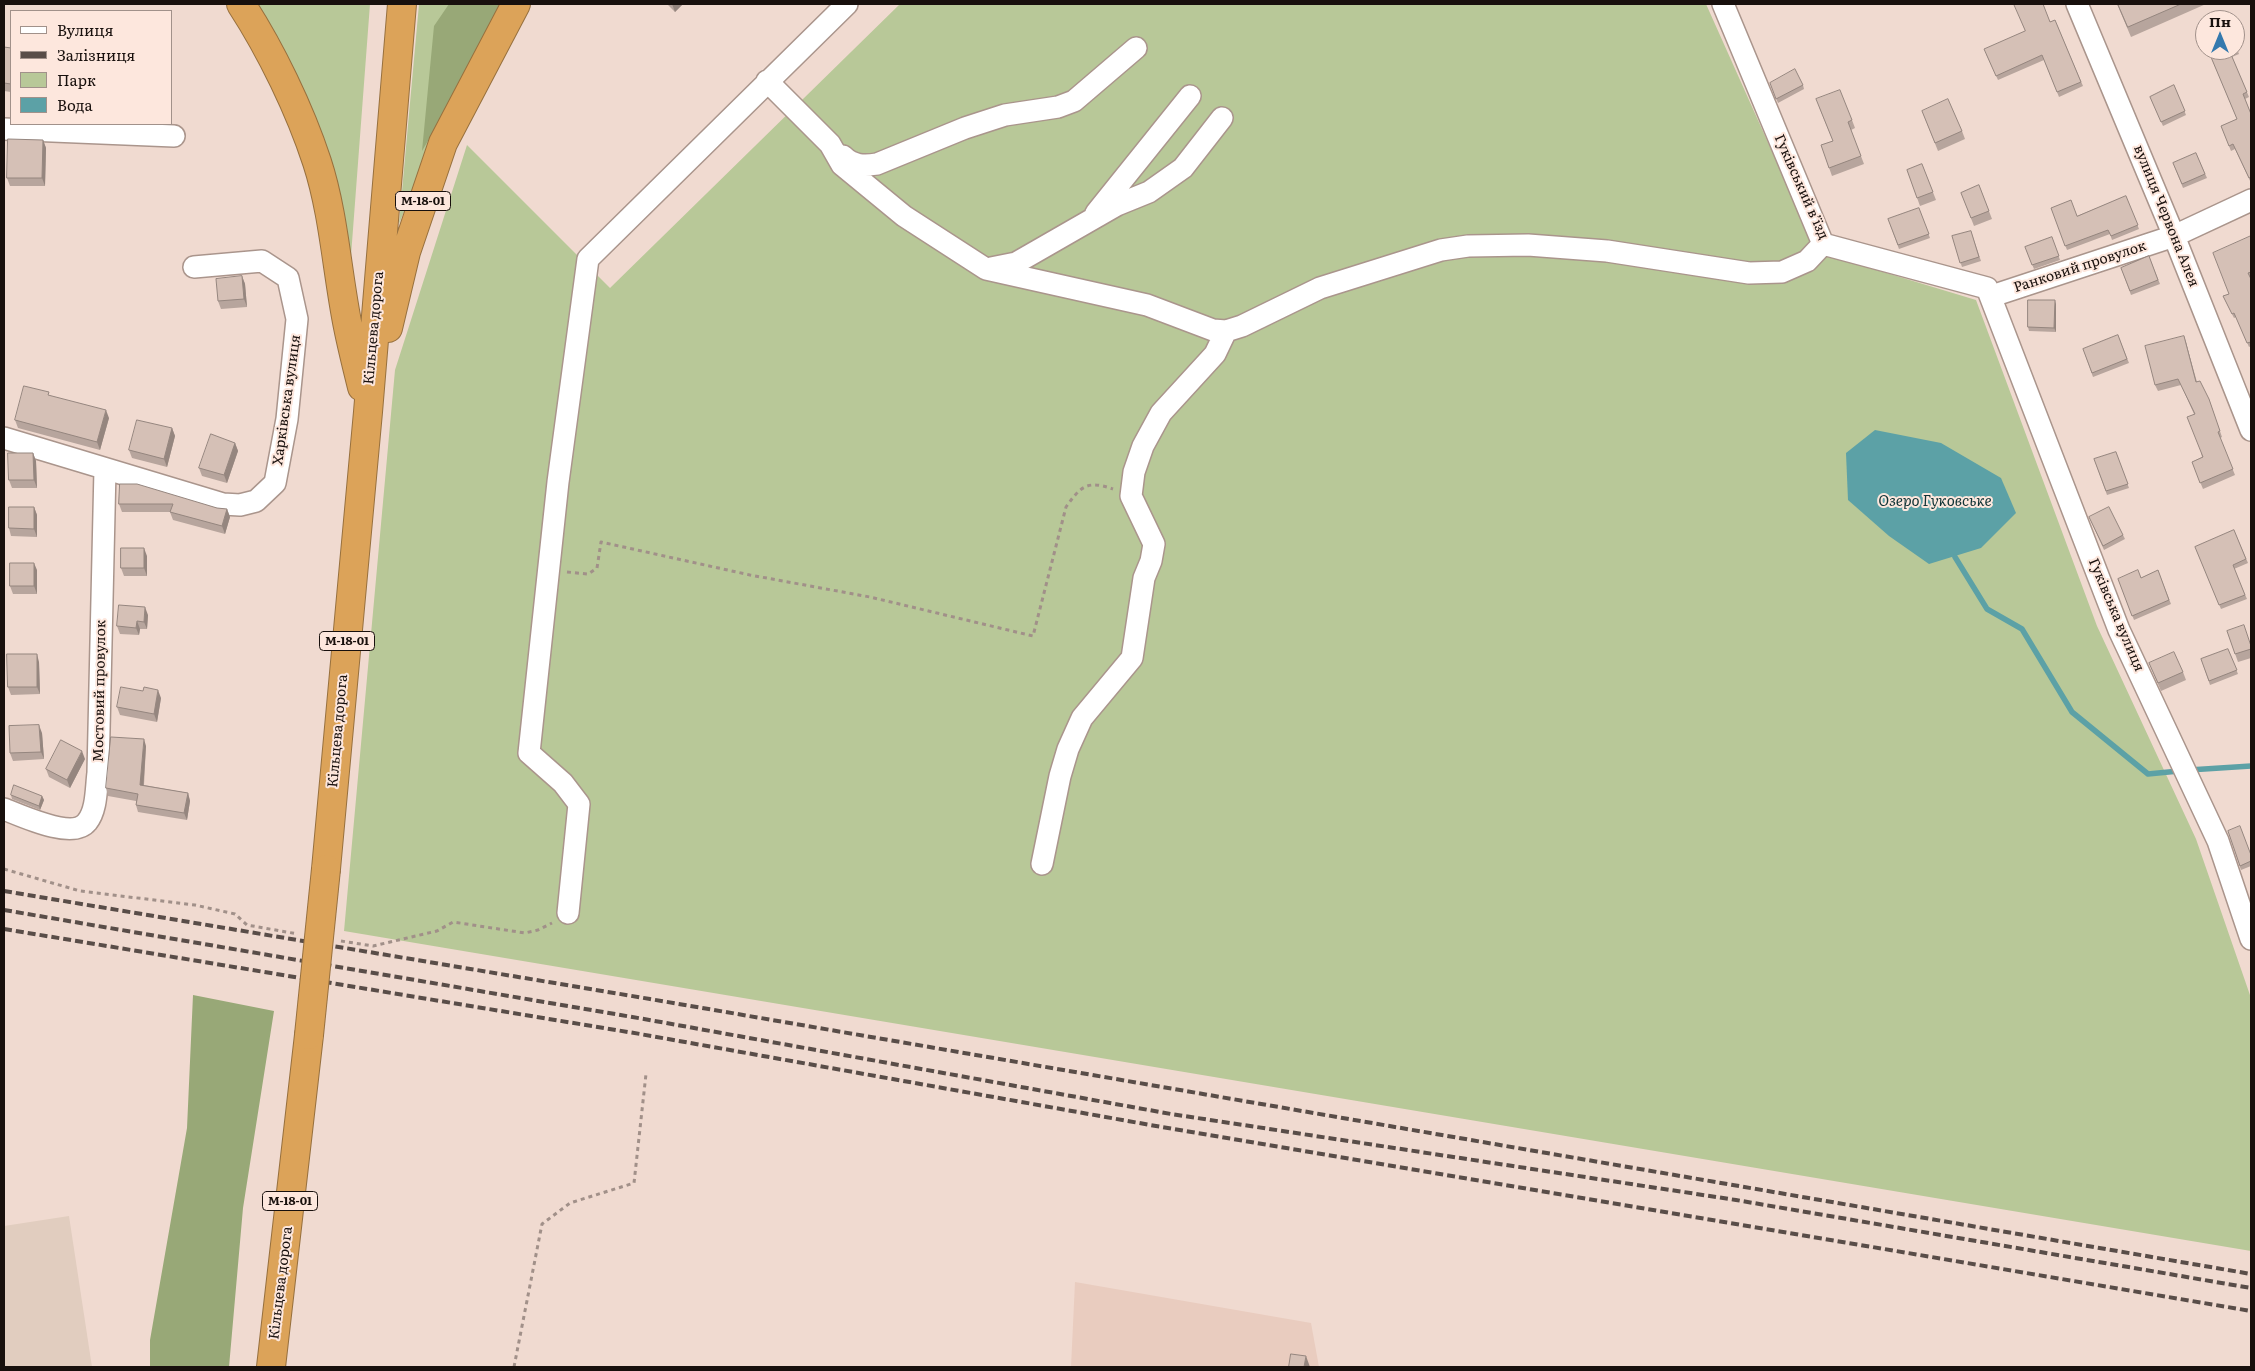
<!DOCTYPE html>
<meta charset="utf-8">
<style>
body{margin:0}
#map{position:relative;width:2255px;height:1371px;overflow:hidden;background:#f0dad0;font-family:Literata,serif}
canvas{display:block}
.frame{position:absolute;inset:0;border:5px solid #18100d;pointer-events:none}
.legend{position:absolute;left:10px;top:10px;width:162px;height:115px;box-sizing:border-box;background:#fde7dd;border:1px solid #a1918a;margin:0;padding:6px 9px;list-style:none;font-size:15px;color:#18100d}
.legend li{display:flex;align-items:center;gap:10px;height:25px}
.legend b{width:25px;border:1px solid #a1918a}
.north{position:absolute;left:2195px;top:10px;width:50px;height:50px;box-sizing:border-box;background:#fde7dd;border:1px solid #a1918a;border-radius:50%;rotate:0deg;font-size:14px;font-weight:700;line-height:20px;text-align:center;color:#18100d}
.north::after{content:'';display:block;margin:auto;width:18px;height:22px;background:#3479ae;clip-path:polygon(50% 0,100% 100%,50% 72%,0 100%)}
</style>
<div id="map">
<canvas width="2255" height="1371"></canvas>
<div class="frame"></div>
<ul class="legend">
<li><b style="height:6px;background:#fff"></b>Вулиця</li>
<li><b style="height:6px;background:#594d48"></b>Залізниця</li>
<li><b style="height:14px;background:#b8c898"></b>Парк</li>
<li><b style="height:14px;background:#5ca1a6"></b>Вода</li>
</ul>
<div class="north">Пн</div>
</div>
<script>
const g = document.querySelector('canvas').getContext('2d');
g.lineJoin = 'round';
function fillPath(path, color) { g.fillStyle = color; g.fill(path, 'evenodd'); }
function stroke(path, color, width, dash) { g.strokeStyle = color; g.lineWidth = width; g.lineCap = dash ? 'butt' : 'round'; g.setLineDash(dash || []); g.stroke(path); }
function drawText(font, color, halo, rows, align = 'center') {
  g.font = font + ' Literata,serif'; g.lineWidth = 4; g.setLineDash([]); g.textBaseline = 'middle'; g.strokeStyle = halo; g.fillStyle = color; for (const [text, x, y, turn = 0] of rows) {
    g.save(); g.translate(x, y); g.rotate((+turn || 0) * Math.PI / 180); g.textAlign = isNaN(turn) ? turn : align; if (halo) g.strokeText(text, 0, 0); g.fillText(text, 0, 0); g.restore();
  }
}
const commercial = new Path2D(`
 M69,1216L92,1367H4V1226Z`);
const built = new Path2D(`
 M1075,1282L1311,1323L1319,1367H1071Z`);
const green = new Path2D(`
 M253,4H370L350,269Z
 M419,4H518L444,114L399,224Z
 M900,4H1706L1817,252L1976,300L2097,626L2196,839L2251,998V1251L344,931L395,370L467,145L610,288Z`);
const forest = new Path2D(`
 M449,4H508L422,151L434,26Z
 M193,995L274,1011L243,1208L229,1367H150V1340L187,1128Z`);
const water = new Path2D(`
 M1875,430L1941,443L2001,478L2016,513L1981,548L1929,564L1889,536L1848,500L1846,453Z`);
const stream = new Path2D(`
 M1955,557L1987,609L2022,629L2072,712L2148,774L2179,771
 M2189,770L2251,766`);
const path = new Path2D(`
 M567,572L588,574L597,568L601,542L750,575L870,597L1033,636L1066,507C1081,486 1087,480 1113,489
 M4,869L80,891L195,905L235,914L247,925L298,934
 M341,941L373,946L437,931L453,922L525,933L538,930L552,923
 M514,1367L542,1224L570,1203L634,1183L646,1074`);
const minor = new Path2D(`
 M1723,4L1823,244L1987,288L2119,630L2218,841L2251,939
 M2077,4L2174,236L2251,430
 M767,81L830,144L842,165L904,216L986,269L1147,305L1213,330L1226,331L1242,326L1320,288L1441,250L1468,246L1528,245L1607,251L1749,273L1782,272L1807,261L1823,244
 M4,129L174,136
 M843,156C853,166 864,166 877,164L965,128L1005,115L1058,107L1074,101L1136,48
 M1096,213L1190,96
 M991,268L1016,263L1117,205L1149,192L1183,168L1222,118
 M1992,296L2174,236L2251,200
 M4,438L223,504L240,505L256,501L275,483L287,419L297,319L288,278L262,261L194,267
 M4,809C22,816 73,840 87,822C97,810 96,788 98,773L105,469
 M1042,864L1060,776L1068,749L1082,718L1132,658L1144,578L1151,561L1154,544L1131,496L1134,472L1143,446L1161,413L1215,354L1226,331
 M568,913L579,804L563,783L529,753L558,482L588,259L847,4`);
const highway = new Path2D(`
 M241,4C271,50 300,110 317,162C334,214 337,273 348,327C352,347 357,367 362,387
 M388,328L406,252L443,143L516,4
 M326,869L368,412L402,4
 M271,1367L309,1035`);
const rail = new Path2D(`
 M4,891L650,999L2251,1274
 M4,910L644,1019L1171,1114L1736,1200L2251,1288
 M4,929L640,1034L1156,1126L2251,1311`);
const highwayBridge = new Path2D(`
 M309,1035L326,869`);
const wall = new Path2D(`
 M667,4H683L675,12Z
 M2117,4H2206L2131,37Z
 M2055,20L2083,86L2059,97L2044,60L1998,80L1986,54L2025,31Z
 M4,28L5,33L4,47L11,48V92L4,91Z
 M2235,44L2239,54L2232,57L2249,97L2245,99L2251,114V183L2235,149L2231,151L2221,126L2237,119L2208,50Z
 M1770,83L1803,85L1804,89L1778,103Z
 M2174,85L2186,115L2163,126L2150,97Z
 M1819,107L1852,120L1855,128L1851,130L1864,164L1832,176L1821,145L1833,141Z
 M1922,111L1962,131L1965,139L1938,151Z
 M43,140L46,148L45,186H10L7,178Z
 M2196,153L2207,178L2183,188L2173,163Z
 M1922,164L1936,200L1920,206L1907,170Z
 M1979,185L1992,219L1974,226L1961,193Z
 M2126,196L2139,229L2112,240L2110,234L2067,250L2051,208L2077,216Z
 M1919,208L1930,238L1899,249L1888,219Z
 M1971,231L1981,261L1962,267L1952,236Z
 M2251,236V276L2250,277L2251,279V346L2249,347L2236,317L2234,318L2223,296L2229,294Z
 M2052,237L2060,260L2034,269L2025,247Z
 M2149,256L2160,284L2131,295L2121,268Z
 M242,276L245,284L247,307L221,309L218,301Z
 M2056,304V332L2029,331L2028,327Z
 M2118,335L2129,363L2093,377L2083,349Z
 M2184,336L2197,382L2209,399L2222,437L2220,438L2235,475L2203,489L2192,462L2202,457L2194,414L2181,385L2158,391L2155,385Z
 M109,418L100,450L18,428L15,420Z
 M172,428L175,436L167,467L132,458L129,450Z
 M235,443L238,451L227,483L202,476L199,468Z
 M2116,452L2129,488L2107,495L2094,459Z
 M33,453L36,461L37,488H12L9,480Z
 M120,484L217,508L227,509L230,517L225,534L173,520L170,512H122L119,504Z
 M34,507L37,515V537L11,536L9,528Z
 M2089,517L2123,535L2125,539L2104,550Z
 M2234,530L2248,563L2234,569L2247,599L2221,609L2195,547Z
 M147,556V576H124L121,568Z
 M37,570V594H13L10,586Z
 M2158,570L2171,604L2134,620L2118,579L2141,578Z
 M148,615L147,629H140L139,635L120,634L117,626Z
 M2227,631L2251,646V658L2238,662Z
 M2228,649L2238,674L2210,685L2201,659Z
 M39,662L40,694L11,695L8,687Z
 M2149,663L2183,672L2186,680L2161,691Z
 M161,698L157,722L120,715L117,707Z
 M42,733L44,759L13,761L10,753Z
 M146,746L144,785L188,793L190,801L187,820L138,812L136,805V801L108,796L106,788Z
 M85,759L70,788L49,777L46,769Z
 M11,795L42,796L44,800L40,810L12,799Z
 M2228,831L2251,855V866L2241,870Z`);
const shadedWall = new Path2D(`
 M672,4H683L675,12Z
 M4,28L5,33L4,51Z
 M43,140L46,148L45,186L42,178Z
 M242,276L245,284L247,307L244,299Z
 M2055,300L2056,304V332L2054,328Z
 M2184,336L2186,342L2198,389L2196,382Z
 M106,410L109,418L100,450L97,442Z
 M172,428L175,436L167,467L164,459Z
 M235,443L238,451L227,483L224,475Z
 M33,453L36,461L37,488L34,480Z
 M34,507L37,515V537L34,529Z
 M227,509L230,517L225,534L222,526Z
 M144,548L147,556V576L144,568Z
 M34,563L37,570V594L34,586Z
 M145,607L148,615L147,629L144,622Z
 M137,621L140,629L139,635L136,628Z
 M37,654L39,662L40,694L37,687Z
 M158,690L161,698L157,722L154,714Z
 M39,725L42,733L44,759L41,752Z
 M144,739L146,746L143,792L140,785Z
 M82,751L85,759L70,788L67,780Z
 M188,793L190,801L187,820L184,813Z
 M42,796L44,800L40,810L39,806Z
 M1306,1356L1310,1367H1304Z`);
const building = new Path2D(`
 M2014,4H2043L2050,22L2055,20L2081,82L2057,92L2042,55L1996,76L1984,49L2025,31Z
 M2118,4H2181L2128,27Z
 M2235,44L2237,49L2230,52L2247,92L2243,94L2251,114V177L2249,178L2233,144L2229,146L2221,126L2237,119L2208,50H2235Z
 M4,47L11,48V84L4,83Z
 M1795,69L1803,85L1776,99L1770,83Z
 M2174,85L2185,111L2161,122L2150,97Z
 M1840,90L1852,120L1848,122L1861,156L1829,168L1821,145L1833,141L1816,99Z
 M1948,99L1962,131L1935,143L1922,111Z
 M8,139L43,140L42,178H7Z
 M2196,153L2205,174L2182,184L2173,163Z
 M1922,164L1933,192L1917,198L1907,170Z
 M1979,185L1989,211L1971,218L1961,193Z
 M2126,196L2138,225L2111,236L2108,230L2065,246L2051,208L2071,200L2077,216Z
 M1919,208L1929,234L1898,245L1888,219Z
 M1971,231L1979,257L1960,263L1952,236Z
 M2251,236V272L2248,273L2251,279V342L2247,343L2234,313L2232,314L2223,296L2229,294L2213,253Z
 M2052,237L2059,256L2032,265L2025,247Z
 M2149,256L2158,280L2130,291L2121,268Z
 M242,276L244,299L218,301L216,279Z
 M2028,300H2055L2054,328L2028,327Z
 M2118,335L2127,359L2092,373L2083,349Z
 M2184,336L2196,382L2200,381L2209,399L2220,431L2218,432L2233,469L2200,483L2192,462L2203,457L2187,417L2195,414L2178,379L2155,385L2145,346Z
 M24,386L49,392L48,395L106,410L97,442L15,420Z
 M137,420L172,428L164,459L129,450Z
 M211,434L235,443L224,475L199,468Z
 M2116,452L2128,484L2106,491L2094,459Z
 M8,453H33L34,480H9Z
 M120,484H137L217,508L227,509L222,526L170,512L173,504H119Z
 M9,507H34V529L9,528Z
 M2109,507L2123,535L2103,546L2089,517Z
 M2234,530L2246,559L2233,565L2245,595L2219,605L2195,547Z
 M121,548H144V568H121Z
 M10,563H34V586H10Z
 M2138,570L2141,578L2158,570L2169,600L2132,616L2118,579Z
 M119,605L145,607L144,622L137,621L136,628L117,626Z
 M2244,625L2251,646V649L2235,654L2227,631Z
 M2228,649L2237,670L2209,681L2201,659Z
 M2174,652L2183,672L2158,683L2149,663Z
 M7,654H37V687H8Z
 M121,687L143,691L144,687L158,690L154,714L117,707Z
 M39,725L41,752L10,753L9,726Z
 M111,737L144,739L140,785L188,793L184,813L136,805L138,794L106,788Z
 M61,740L82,751L67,780L46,769Z
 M14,785L42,796L39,806L11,795Z
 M2240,826L2251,855V861L2240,866L2228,831Z
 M1291,1354L1306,1356L1304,1367H1289Z`);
const shields = [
 [423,201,55],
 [347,641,55],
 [290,1201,55]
];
const shieldNames = [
 ["М-18-01",423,201],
 ["М-18-01",347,641],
 ["М-18-01",290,1201]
];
const streetNames = [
 ["Гуківський в’їзд",1801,187,66],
 ["вулиця Червона Алея",2166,216,68],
 ["Ранковий провулок",2080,267,-18],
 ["Кільцева дорога",374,328,-85],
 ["Харківська вулиця",287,400,-82],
 ["Гуківська вулиця",2116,615,67],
 ["Мостовий провулок",100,691,-89],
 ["Кільцева дорога",338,731,-85],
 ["Кільцева дорога",281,1283,-83]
];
const waterNames = [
 ["Озеро Гуковське",1935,502]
];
fillPath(commercial, '#e1cdbf');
fillPath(built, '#e9ccbf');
fillPath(green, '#b8c898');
fillPath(forest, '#98a877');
fillPath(water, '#5ca1a6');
stroke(stream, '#5ca1a6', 5.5);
stroke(minor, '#aa958c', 24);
stroke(highway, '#97703e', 30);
stroke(path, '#a19089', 3, [4, 4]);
stroke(minor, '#fff', 21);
stroke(highway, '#dca359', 28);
stroke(rail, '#594d48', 4, [8, 4]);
stroke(highwayBridge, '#97703e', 30, []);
stroke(highwayBridge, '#dca359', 28);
fillPath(wall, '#b7a59d');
fillPath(shadedWall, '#95867f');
fillPath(building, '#d5c0b6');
stroke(building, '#95867f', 1);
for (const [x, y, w] of shields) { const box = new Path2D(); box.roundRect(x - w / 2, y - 9.5, w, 19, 4); g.fillStyle = '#fde7dd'; g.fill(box); stroke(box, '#18100d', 1); }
drawText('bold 12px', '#18100d', null, shieldNames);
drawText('14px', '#18100d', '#fde7dd', streetNames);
drawText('italic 15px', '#0f3235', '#fde7dd', waterNames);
</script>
